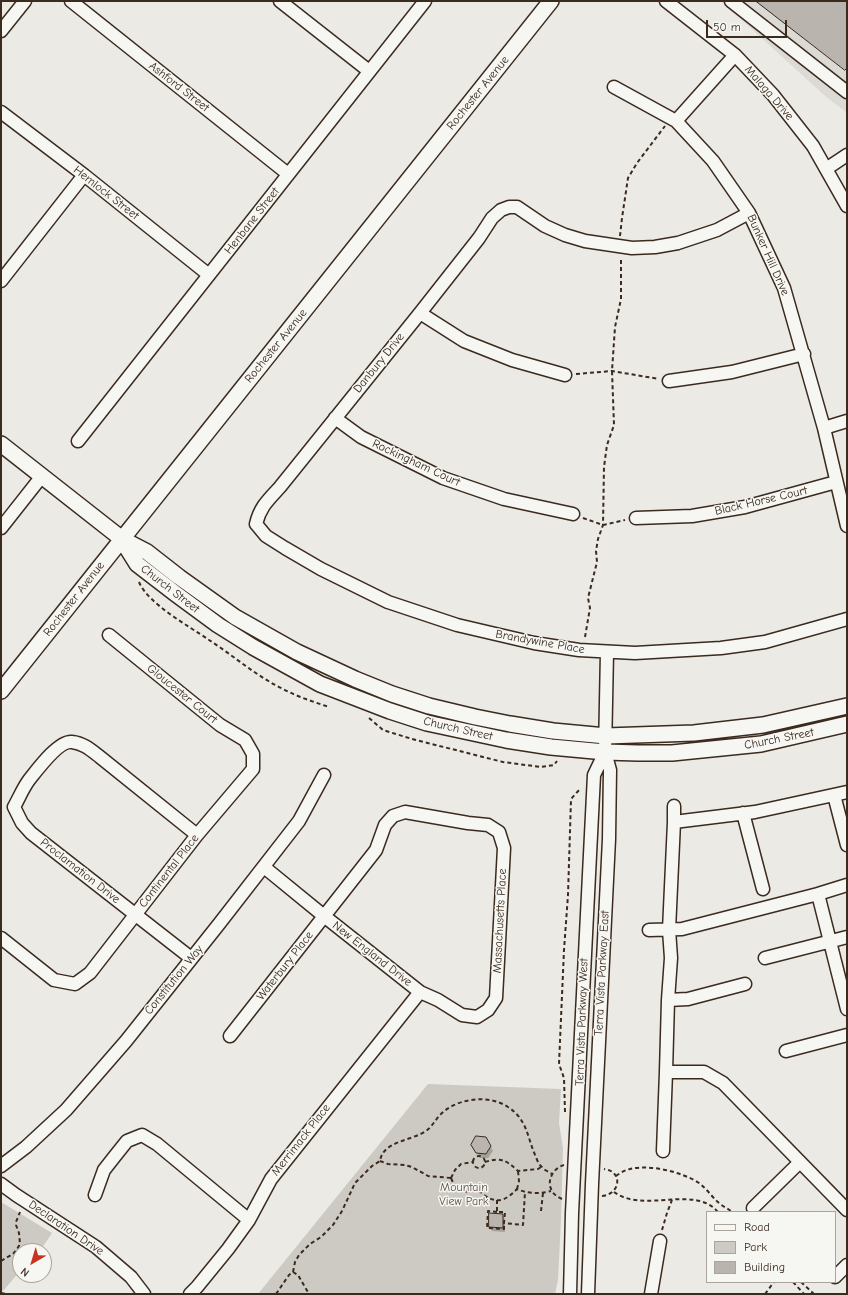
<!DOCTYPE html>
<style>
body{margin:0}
#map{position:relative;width:848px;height:1295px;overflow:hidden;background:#ebeae5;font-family:"Comic Neue",sans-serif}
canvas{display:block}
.frame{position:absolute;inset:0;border:2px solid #3b2a1e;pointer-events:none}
.legend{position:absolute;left:706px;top:1211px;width:130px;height:72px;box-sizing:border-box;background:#f6f6f2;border:1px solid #aba49d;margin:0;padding:5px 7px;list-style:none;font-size:12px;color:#3b2a1e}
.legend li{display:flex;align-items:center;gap:8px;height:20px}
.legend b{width:20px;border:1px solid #aba49d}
.north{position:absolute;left:12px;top:1243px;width:40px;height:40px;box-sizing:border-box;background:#f6f6f2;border:1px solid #aba49d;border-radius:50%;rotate:218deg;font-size:11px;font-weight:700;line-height:16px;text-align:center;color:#3b2a1e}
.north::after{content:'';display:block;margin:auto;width:14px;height:18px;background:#c8321e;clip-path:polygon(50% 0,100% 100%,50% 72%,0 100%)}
.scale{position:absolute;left:706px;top:20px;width:81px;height:18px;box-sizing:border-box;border:2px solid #3b2a1e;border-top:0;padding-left:5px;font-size:12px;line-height:14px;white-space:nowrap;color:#3b2a1e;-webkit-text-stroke:3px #f6f6f2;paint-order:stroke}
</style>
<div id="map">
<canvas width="848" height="1295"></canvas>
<div class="frame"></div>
<ul class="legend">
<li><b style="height:5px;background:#f6f6f2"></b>Road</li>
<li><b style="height:11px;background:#cdcac4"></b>Park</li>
<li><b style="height:11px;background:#bab4ae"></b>Building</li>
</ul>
<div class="north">N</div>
<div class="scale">50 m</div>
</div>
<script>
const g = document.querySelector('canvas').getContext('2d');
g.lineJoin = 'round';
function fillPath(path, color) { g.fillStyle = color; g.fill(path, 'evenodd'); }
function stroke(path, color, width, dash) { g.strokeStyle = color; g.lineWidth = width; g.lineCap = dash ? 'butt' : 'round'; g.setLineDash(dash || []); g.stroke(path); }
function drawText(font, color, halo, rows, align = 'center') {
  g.font = font + ' "Comic Neue",sans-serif'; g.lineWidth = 3; g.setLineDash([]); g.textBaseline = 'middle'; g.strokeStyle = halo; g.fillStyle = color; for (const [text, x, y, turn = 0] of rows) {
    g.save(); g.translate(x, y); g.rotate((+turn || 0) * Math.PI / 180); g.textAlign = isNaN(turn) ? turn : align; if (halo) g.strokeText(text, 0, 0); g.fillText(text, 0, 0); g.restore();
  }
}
const built = new Path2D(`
 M721,1H847V113L824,95Z`);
const green = new Path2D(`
 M428,1084L561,1089L559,1123L563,1148L561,1220L558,1280L555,1294H258Z
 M1,1202L52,1233L40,1251H20V1271L4,1290L1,1291Z`);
const shadow = new Path2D(`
 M755,1H847V71Z
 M489,1143L493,1151L488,1158H480L472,1145Z
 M503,1215L505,1220V1232L492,1231L490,1227Z`);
const building = new Path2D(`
 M756,1H847V68L845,70Z
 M476,1136L486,1137L491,1146L486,1154L476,1153L471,1145Z
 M489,1213L503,1214V1228L489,1227Z`);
const path = new Path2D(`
 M620,236L622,218L628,178L637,163L665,126
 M576,374L612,371L659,379
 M583,518L603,525L625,520
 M139,582C148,604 189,626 209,640C234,656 256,676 283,689C298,697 314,702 329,707
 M585,637L590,608L588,598L597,562L596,551L598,539L603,525L604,467L607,445L614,425L612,371L615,327L621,299V258
 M369,718L383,730L412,739L503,762L541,767L554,765L557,761
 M565,1112L564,1078L559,1064L564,950L568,895L571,799L580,789
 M473 1162a6 6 0 1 1 12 0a6 6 0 1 1-12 0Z
 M380,1161L388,1164L405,1165L412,1167L428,1176L451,1178
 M485,1162C501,1157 506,1160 518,1171L538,1169L541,1167
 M616,1176C620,1173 625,1170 630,1169C650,1164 682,1172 699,1183C707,1189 712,1197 719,1203C723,1207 728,1208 732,1212
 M451,1178C456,1190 462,1195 475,1189C481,1191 484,1196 489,1198C501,1204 509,1197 517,1189C528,1194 540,1194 551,1191
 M451,1178L455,1170L461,1164L472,1162
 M517,1189L519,1181L518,1171
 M614,1192C644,1214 694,1184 718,1212
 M602,1196C621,1194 623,1171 604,1169
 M562,1199C558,1197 554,1195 552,1191C546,1181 553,1168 564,1165
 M497,1200V1212H505L504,1223L523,1225L525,1192
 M541,1211L543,1193
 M497,1212L488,1211L487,1228L504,1229V1223
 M662,1230L667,1213L672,1200
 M1,1261L13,1254L17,1249L20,1244L19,1233L16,1225V1222L20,1212
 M293,1272L298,1275L309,1294
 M793,1282L804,1294
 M801,1282L814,1294
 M1,1293L6,1294
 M276,1294L289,1275L293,1272L295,1262L299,1255L310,1244L321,1237L333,1225L342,1211L355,1183L372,1166L380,1161C383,1141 411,1141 426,1131C432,1127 435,1120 440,1115C456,1098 489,1094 508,1107C528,1120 527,1138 536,1157C537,1160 539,1165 542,1167C544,1170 549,1172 552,1174
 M765,1294L774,1282`);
const minor = new Path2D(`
 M71,1L288,174
 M280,1L369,71
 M666,1L735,55L773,95L813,146L847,206
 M731,1L847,92
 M1,31L25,1
 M614,87L676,121L713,161L749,213L784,288L824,428L847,526
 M1,112L84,175L209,275
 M676,121L735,55
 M826,169L847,155
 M749,213L717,230L678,243L655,247L632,248L585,241L565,235L545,226L517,207H509L501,210L492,218L479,238L420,313L280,487C268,500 260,507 256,524L266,536L285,548L321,569L388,602L457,625L534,643L579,650L635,653L721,648L765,642L847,619
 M1,281L84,175
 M420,313L464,341L512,360L565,375
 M669,381L732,372L804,354
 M335,418L361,437L443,478L504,499L573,514
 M824,428L847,421
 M78,441L425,1
 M636,518L692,516L745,507L836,482
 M1,528L42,476
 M847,792L755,812L674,822L669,930L671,958L668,1000L666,1072H704L723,1083L847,1210
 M834,795L847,845
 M743,813L763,889
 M674,822V806
 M818,894L847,885
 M649,930L682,929L818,894L847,1009
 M1,938L54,980L75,984L90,973L197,835L253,769V754L245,740L220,725L109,635
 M191,958L31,833L22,823L14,807C19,798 23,788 29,780C37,770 59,740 72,742C83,743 91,750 100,757L197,835
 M765,958L847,937
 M668,1000L688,999L745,984
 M230,1036L376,850L385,825L393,816L405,812L468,823L488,825L499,832L504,848L496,998L488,1010L477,1017L462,1015L438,1000L420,992L324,916L264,867
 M786,1051L847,1035
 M663,1151L666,1072
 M1,1166L26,1147L66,1110L126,1041L219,924L299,821L324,775
 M1,1184L16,1195L96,1247L131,1277L144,1294
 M95,1195L104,1170L115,1156L127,1141L142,1135L157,1144L249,1220
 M753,1208L800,1162
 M835,1277L847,1265
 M190,1294L197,1287L228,1249L249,1220L271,1179L420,992
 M570,1294L572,1213L594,775L605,752
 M588,1294L592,1184L609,839L610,770L605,752L607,652
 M651,1294L660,1241`);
const major = new Path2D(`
 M1,444L122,539L147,552L179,577L235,617L297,652L355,679L392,694L429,706L475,717L510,724L553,731L606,736L694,733L763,725L847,706
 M122,540L137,564L176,594L218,625L253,647L320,684L390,711L427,723L506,740L551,747L605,752L638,753H672L761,744L847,724
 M1,691L551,1`);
const streetNames = [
 ["Ashford Street",179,87,38],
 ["Rochester Avenue",478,93,-51],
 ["Malaga Drive",769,93,49],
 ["Hemlock Street",106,193,38],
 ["Henbane Street",252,221,-52],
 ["Bunker Hill Drive",768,255,66],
 ["Rochester Avenue",276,346,-51],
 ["Danbury Drive",379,363,-51],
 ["Rockingham Court",416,463,25],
 ["Black Horse Court",761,501,-13],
 ["Church Street",170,589,38],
 ["Rochester Avenue",74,599,-52],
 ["Brandywine Place",540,642,10],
 ["Gloucester Court",182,694,39],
 ["Church Street",458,729,13],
 ["Church Street",779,739,-11],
 ["Proclamation Drive",80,871,38],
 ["Continental Place",169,871,-52],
 ["Massachusetts Place",500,921,-87],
 ["New England Drive",372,954,38],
 ["Waterbury Place",285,966,-52],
 ["Terra Vista Parkway East",602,973,-87],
 ["Constitution Way",174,980,-51],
 ["Terra Vista Parkway West",582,1022,-88],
 ["Merrimack Place",301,1140,-52],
 ["Declaration Drive",66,1228,34]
];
const parkNames = [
 ["Mountain",464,1188],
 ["View Park",464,1202]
];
fillPath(built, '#dcdad4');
fillPath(green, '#cdcac4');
fillPath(shadow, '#0003');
fillPath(building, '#bab4ae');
stroke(building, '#3b2a1e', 1);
stroke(minor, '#3b2a1e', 15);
stroke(major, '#3b2a1e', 18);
stroke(path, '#3b2a1e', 2, [4, 3]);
stroke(minor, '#f6f6f2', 12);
stroke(major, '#f6f6f2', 15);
drawText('12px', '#3b2a1e', '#f6f6f2', streetNames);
drawText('12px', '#605248', '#f6f6f2', parkNames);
</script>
